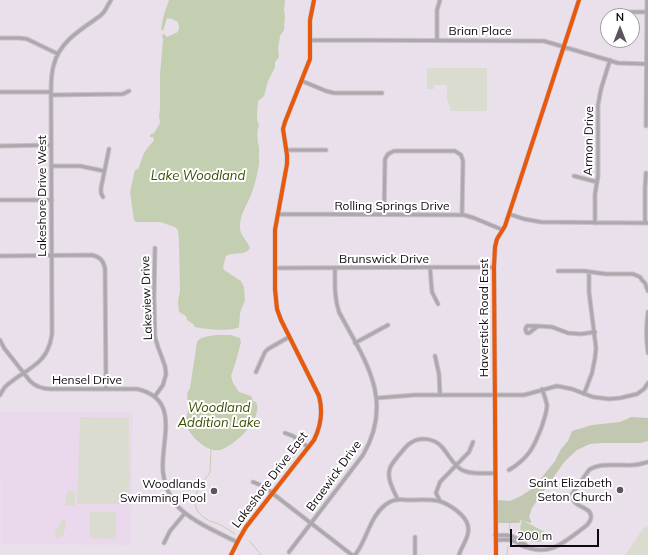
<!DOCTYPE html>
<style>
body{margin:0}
#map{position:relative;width:648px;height:555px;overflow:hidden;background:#eae0eb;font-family:Mulish,sans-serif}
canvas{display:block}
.north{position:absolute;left:600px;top:8px;width:40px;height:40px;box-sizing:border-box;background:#fff;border:1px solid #9f9d9f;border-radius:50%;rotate:0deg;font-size:11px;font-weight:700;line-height:16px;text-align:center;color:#100a10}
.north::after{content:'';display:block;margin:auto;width:14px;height:18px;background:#5c555d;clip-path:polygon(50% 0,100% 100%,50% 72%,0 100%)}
.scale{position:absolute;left:510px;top:529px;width:89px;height:18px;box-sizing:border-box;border:2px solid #100a10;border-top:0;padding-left:5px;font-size:12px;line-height:14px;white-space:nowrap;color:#100a10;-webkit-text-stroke:3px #fff;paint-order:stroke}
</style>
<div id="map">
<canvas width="648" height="555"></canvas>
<div class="north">N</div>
<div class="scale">200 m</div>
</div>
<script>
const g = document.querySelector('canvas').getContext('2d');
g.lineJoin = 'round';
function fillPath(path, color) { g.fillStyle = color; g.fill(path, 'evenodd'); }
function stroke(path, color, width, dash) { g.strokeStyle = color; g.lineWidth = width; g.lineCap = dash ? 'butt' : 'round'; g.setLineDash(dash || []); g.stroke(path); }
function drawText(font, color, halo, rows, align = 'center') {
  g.font = font + ' Mulish,sans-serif'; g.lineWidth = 4; g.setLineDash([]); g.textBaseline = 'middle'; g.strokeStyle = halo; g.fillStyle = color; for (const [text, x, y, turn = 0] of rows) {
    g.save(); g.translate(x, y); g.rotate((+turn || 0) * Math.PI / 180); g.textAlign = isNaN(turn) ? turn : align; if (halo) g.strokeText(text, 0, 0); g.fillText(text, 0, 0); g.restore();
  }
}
const built = new Path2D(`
 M0,412H133L131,545L1,544Z`);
const green = new Path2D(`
 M427,68H487V111H451L447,100V85H434V89H427Z
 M80,417L129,418L130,504H77Z
 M67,491H75V506H63L66,503V495L67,493Z
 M90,512H116V539L90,538Z
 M61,520H66V529L64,530V534L58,539L54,534L56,532L55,529L59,526Z
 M645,526L648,528V555H625Z`);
const forest = new Path2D(`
 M631,417L648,418V441L641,443H602L590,444L577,450L565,461L532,508L529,517L531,521V523L521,520L519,523H498V500L510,501L521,496L533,488L555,461L561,449L568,441L572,431L592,425L620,422Z`);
const water = new Path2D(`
 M169,0H285L284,10L285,16L284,30L280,36L278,49L279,57L275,62V67L268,81L264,96L258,101C258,110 255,117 259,125C257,130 257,137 258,143C259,148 259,144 259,149C259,154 259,159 259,164C258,172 254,188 251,195C247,205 240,214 240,226C239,235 248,241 250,248C244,257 234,251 226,256L223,267L224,270L241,281L244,287L245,300L240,313L239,327C232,332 204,329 195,327L193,324L187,320L186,316L179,312L178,301L180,291L179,242L178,230L175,227L160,222H136L134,220L130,192L135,170L138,169C141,163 142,155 146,150C148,146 152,144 154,140L153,137H150V135L154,133L160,123L159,115L160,109V75L163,39L162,35L164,34L167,37L178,32L179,27L178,22L172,19L167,18L163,31L161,29L164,14Z
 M217,335H231L240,338L241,342L236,361L231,376L233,383L239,392L251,396L253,401L256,402C264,419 234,446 220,450C207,453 188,435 186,423C185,420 187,415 188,411C190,403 184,395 190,388L197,342C201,336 210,336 217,335Z
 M522,520L543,531L547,535V538L546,541C531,544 515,538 522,520Z`);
const stream = new Path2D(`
 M211,449L210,472C208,477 202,481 199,487C192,503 194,513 210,521C213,522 216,523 219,524C225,527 230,531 235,534
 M509,531L510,522
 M249,541L253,545L261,555
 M507,555L508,546`);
const minor = new Path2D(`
 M625,12H647
 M0,38H19L27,39L58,54
 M311,40L544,41L618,63L647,64
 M437,40V10L440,0
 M302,81L326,91L334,93H382
 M0,92H51
 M51,95L123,94L129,91
 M646,126L647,0
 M0,146L51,145
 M286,150H326
 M51,166H80L104,171
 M574,176L597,182
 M103,197L101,193V188L109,149
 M0,200H52
 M278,214L464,215L474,218L503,230
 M509,214L524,219L541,222L648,223
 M384,215L385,159L388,154L394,151H455L461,155L463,161L462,215
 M595,223V194L598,176V105L601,89L610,60
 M645,223V188L646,173
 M155,248L154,297L155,337L158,347L165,366L166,374L163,385L155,396
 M0,256L92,255C100,257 103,260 105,268L106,388
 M275,268L494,267
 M430,268L432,292L438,304
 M558,271H584L606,274H633L640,277L642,280L645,283L648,291
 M648,312C646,326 646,339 648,353
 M527,326H538L529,333H527C525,330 525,329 527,326Z
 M538,326L552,327L568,333L581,334L595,332
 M0,340L4,348L30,381C36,387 42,389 51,389H137C182,399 160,441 163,472C164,482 168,492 173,501C186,519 217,532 237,542
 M355,343L388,325
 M435,356L439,374L440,395
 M256,372L265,352L268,349L289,337
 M584,394L592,373L595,358L596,348L589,292V272
 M0,395C2,392 3,389 5,387C19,373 43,366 49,346C51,342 51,338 52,334L51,92C51,82 51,73 54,64C60,41 82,29 100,16L104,12L111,0
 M377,398L415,395H524L557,386L572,389L593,397L609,399L620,398L637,394L644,389L648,383
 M285,433L293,436L308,447
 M509,470C529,458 534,447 542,426C544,419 547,412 547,405C546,400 544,394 542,389
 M253,482L263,486L352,555
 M398,500C394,491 386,478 390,468C392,463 396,459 399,455C402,452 405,447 409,444C419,436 434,438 442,447C449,455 453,465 462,470C471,475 485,473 495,473
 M440,501L436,493L440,482L469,452L473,442
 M495,535C512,535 514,535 527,546L529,548
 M415,537V555
 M496,540C501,540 508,539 514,541C518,542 521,546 525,547C549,555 559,546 578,532C583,528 592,523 591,516C591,506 571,508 572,494L589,470C600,462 619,466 633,465C638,465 643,463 648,462
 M164,543L170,531L185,513
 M289,552L363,455C395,400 365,361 339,312C334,297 335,283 335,268
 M231,555L239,539L246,527L314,440C321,426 323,411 319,396L281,320L277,309L275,289V230L287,164V155L283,129L285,122L310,59V20L314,0
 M355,555C367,540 369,518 385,505C388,503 392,500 396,500C400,499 404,500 408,500C418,500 429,499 439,501C449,504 466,515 468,526C470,537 462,545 459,555
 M496,555L494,267L495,247L497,239L505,226L546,101L579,0`);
const cycleway = new Path2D(`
 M231,555L239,539L246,527L314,440C321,426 323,411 319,396L281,320L277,309L275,289V230L287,164V155L283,129L285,122L310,59V20L314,0
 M496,555L494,267L495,247L497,239L505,226L546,101L579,0`);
const markers = [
 [620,490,4,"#5c555d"],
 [214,491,4,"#5c555d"]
];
const streetNames = [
 ["Brian Place",480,31],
 ["Armon Drive",589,141,-89],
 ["Lakeshore Drive West",42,196,-90],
 ["Rolling Springs Drive",392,206],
 ["Brunswick Drive",384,259],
 ["Lakeview Drive",147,298,-92],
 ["Haverstick Road East",484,318,-90],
 ["Hensel Drive",87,380],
 ["Braewick Drive",334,476,-54],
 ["Lakeshore Drive East",270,480,-53]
];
const poiNames = [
 ["Saint Elizabeth",612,483],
 ["Seton Church",612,497],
 ["Woodlands",206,484],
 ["Swimming Pool",206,498]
];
const waterNames = [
 ["Lake Woodland",198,176],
 ["Woodland",219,408],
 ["Addition Lake",219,423]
];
fillPath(built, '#ead9ec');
fillPath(green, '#dadcd0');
fillPath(forest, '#c2c7b2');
fillPath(water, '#c4ceb0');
stroke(stream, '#c4ceb0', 1);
stroke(minor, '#c6bfc7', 5);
stroke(minor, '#ada8ad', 3);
stroke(cycleway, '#e8590c', 4);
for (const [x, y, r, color] of markers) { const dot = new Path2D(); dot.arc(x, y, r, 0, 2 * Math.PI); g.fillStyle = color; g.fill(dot); stroke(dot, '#fff', 1.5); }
drawText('12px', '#100a10', '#fff', streetNames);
drawText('12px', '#100a10', '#fff', poiNames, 'right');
drawText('italic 13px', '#394c00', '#fff', waterNames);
</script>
